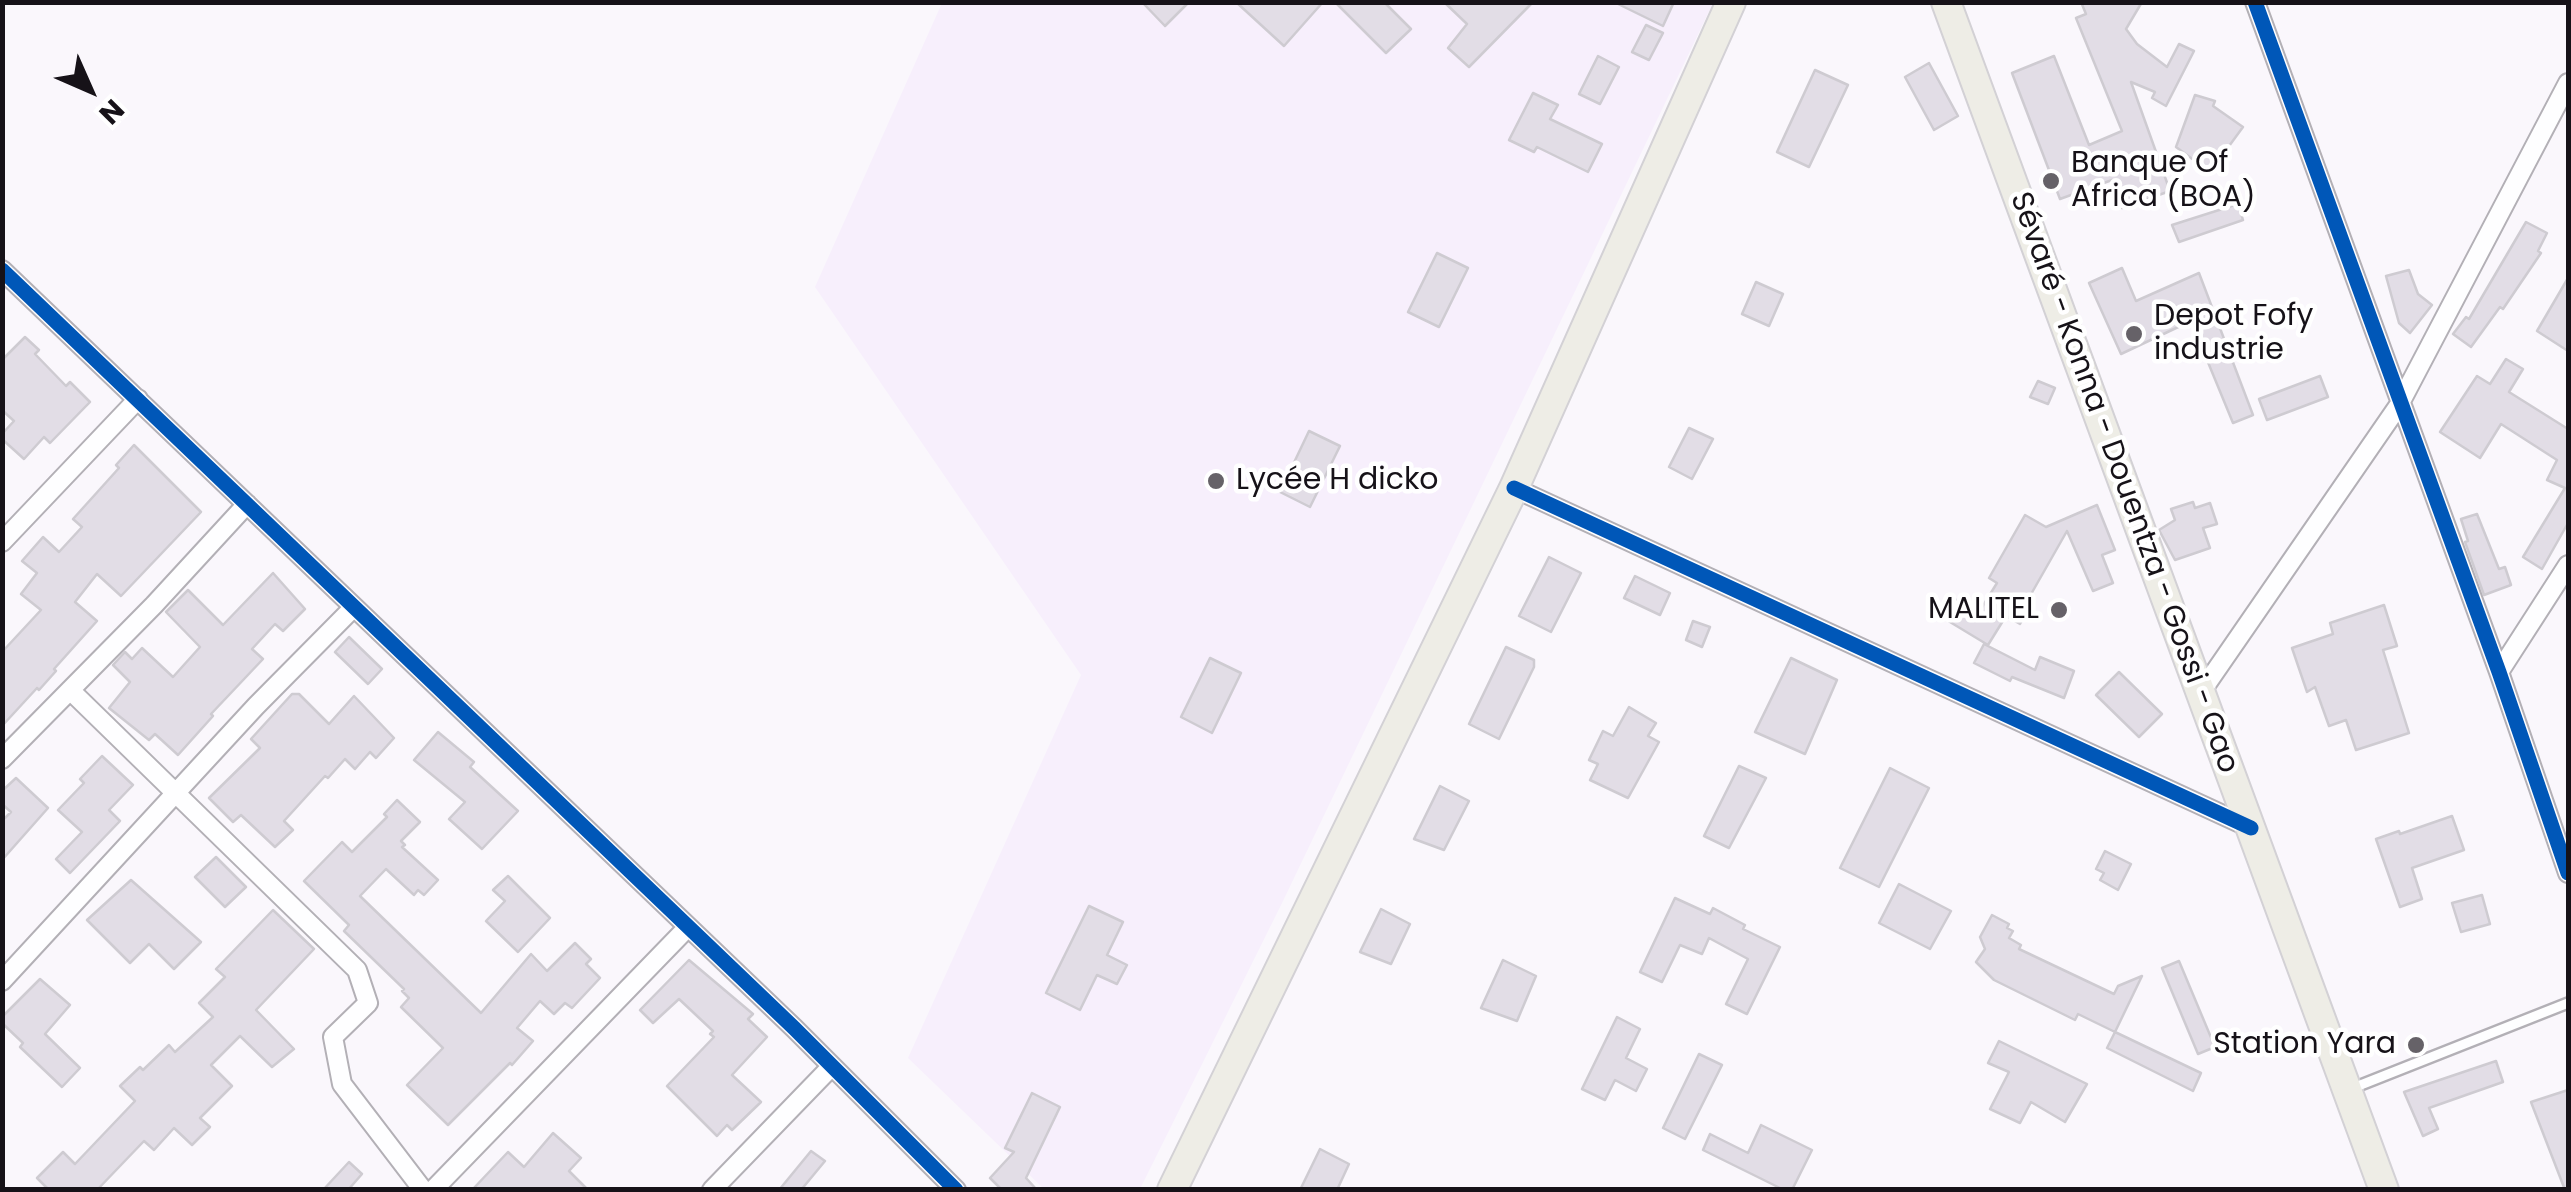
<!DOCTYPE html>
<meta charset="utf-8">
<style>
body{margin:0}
#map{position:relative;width:2571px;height:1192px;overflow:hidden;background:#faf7fc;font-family:Poppins,sans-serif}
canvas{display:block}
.frame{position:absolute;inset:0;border:5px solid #161218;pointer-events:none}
.north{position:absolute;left:40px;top:40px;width:100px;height:100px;-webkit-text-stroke:8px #fff;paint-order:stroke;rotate:135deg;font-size:28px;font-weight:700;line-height:40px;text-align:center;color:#161218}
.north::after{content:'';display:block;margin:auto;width:35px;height:45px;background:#161218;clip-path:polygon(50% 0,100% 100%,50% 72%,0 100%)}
</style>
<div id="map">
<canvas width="2571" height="1192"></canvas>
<div class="frame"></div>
<div class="north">N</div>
</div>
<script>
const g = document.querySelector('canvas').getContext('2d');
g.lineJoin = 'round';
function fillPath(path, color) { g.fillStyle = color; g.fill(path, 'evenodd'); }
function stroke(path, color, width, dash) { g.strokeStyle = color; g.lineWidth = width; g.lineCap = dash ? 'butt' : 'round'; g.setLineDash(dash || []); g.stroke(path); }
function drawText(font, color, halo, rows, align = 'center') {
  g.font = font + ' Poppins,sans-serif'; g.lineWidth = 9; g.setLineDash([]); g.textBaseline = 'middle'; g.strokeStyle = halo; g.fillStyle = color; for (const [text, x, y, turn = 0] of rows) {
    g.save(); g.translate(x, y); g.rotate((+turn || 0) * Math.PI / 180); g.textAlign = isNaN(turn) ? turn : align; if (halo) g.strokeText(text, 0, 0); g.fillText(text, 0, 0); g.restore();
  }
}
const built = new Path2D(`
 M942,3H1713L1283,901L1140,1189H1044L908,1058L1081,675L815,287Z`);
const building = new Path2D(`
 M1142,2H1189L1165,26Z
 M1236,2H1323L1284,46Z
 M1335,2H1384L1411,29L1386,53Z
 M1444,2H1533L1469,67L1448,48L1467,24Z
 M1614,2H1674L1663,26Z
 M2081,2H2142L2126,29L2137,44L2167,67L2179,44L2194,51L2166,106L2152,98L2155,92L2131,82L2170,191L2122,208L2112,180L2060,199L2012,73L2054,56L2089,145L2122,131L2076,18L2086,14Z
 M1646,25L1663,33L1649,60L1632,52Z
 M1598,56L1619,67L1600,104L1579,94Z
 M1929,63L1958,116L1934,130L1905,77Z
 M1815,70L1848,85L1809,167L1777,152Z
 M1533,93L1558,105L1550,119L1602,144L1588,172L1537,147L1534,152L1509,140Z
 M2195,95L2215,101L2213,106L2243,127L2210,172L2176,147Z
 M2238,204L2243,220L2179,242L2172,225Z
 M2526,222L2547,233L2538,251L2541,253L2503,309L2500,307L2471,347L2453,334L2466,317L2469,319Z
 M1437,253L1468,268L1439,327L1408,312Z
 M2122,268L2136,301L2199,273L2253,415L2233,423L2191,321L2121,354L2089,283Z
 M2409,270L2418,294L2432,305L2410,333L2399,323L2386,276Z
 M2568,278V351L2537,331Z
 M1756,282L1783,294L1769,326L1742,314Z
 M25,337L39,350L35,354L66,386L70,382L90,402L50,443L44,437L24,459L2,439V434L14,421L2,410V360Z
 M2506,359L2523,369L2509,392L2568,429V523L2542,569L2523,557L2565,488L2547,480L2557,460L2501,424L2480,458L2440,432L2477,376L2490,384Z
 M2320,376L2328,397L2267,420L2259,399Z
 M2038,381L2055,388L2048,404L2030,397Z
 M1689,428L1713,439L1692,479L1669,467Z
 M1309,431L1340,446L1310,507L1280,492Z
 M134,445L201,512L121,596L97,574L75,602L97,621L54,669L56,671L39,690L37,688L2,726V652L41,610L21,594L37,573L22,561L43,537L59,552L82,527L73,519L119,468L116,465Z
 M2193,502L2195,508L2210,503L2217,524L2203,528L2210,548L2175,560L2159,530L2175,520L2171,509Z
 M2097,505L2115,550L2102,555L2113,583L2093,591L2067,531L2026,603L2030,605L2020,624L2006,616L1988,645L1945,619L1958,599L1979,612L1997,583L1989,578L2025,515L2046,527Z
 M2477,514L2499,569L2505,567L2511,585L2484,595L2465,542L2468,541L2461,519Z
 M1549,557L1581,573L1551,632L1519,616Z
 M273,573L305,609L283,631L275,624L252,649L263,659L211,714L213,716L178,755L155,734L149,740L109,708L130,682L113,665L125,652L132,659L142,648L173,677L200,647L166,612L188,590L223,625Z
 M1635,576L1670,593L1660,615L1624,598Z
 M2384,605L2397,646L2383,650L2409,733L2356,750L2346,720L2329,726L2315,687L2307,692L2292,648L2333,634L2330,623Z
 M1693,621L1710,627L1702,647L1686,640Z
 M349,637L382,669L368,684L335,652Z
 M1984,644L2035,670L2040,657L2074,671L2064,698L2012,677L2010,681L1974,663Z
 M1506,647L1534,660V667L1499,739L1469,724Z
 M1210,658L1241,673L1212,733L1181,717Z
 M1791,658L1837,680L1805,754L1755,732Z
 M2119,672L2162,714L2139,737L2096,695Z
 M292,694H299L329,724L354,696L394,738L376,758L370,752L355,769L345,759L328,778L325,776L284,821L293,830L275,847L241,815L233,822L209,798L260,748L251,739Z
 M1629,707L1656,723L1648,736L1659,742L1628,798L1590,780L1598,764L1589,760L1603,731L1613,736Z
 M438,732L474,762L470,767L518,811L482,849L449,819L465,802L414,760Z
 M102,756L133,785L109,810L120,821L70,873L56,859L82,832L58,810L84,783L80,779Z
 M1739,766L1766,778L1729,848L1704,836Z
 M1890,768L1929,788L1879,887L1840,868Z
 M16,778L48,808L2,860V816L5,818L11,812L2,804V791Z
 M1440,786L1469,801L1444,850L1414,839Z
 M397,800L420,822L401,841L405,845L402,847L438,880L424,895L418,890L414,895L386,869L360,896L481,1013L531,954L547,971L575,943L591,959L586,964L600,978L572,1008L565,1003L554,1014L540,1001L517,1028L533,1041L512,1065L510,1063L448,1125L407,1085L443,1048L401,1007L409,998L402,991L404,989L344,931L349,925L304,881L342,842L352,852L387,817L384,814Z
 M2452,816L2464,850L2412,868L2422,899L2400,907L2376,839L2399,831L2400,834Z
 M2105,851L2131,864L2118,890L2100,880L2104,873L2096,869Z
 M216,857L246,887L225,907L195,877Z
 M508,876L550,918L518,952L486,921L505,901L493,890Z
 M131,880L201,942L174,969L149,944L130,963L87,920Z
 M1899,884L1951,911L1930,949L1879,923Z
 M2482,895L2490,924L2461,932L2452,903Z
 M1675,898L1710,914L1713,908L1745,925L1743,929L1780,947L1747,1014L1726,1004L1748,959L1709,938L1702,954L1680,945L1662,982L1640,972Z
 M1089,906L1123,922L1107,955L1127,965L1117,984L1097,975L1080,1010L1046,993Z
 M1381,909L1410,924L1391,964L1360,952Z
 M273,910L314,949L256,1010L294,1049L272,1067L240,1036L211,1065L232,1086L200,1118L210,1127L192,1145L174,1128L154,1150L144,1141L97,1190H49L37,1178L63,1152L75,1164L135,1101L120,1086L140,1067L143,1070L169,1045L175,1052L213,1017L199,1003L225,977L216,969Z
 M1992,915L2009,924L2007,928L2013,931L2009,938L2021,945L2019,949L2114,994L2118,986L2142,976L2115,1032L2078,1014L2075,1020L1994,980L1976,962L1985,949L1980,937Z
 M689,960L753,1014L748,1019L767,1037L732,1075L761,1102L732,1130L727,1125L717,1136L667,1086L714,1037L710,1034L713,1031L679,999L653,1023L640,1010Z
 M1503,960L1536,976L1517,1021L1481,1008Z
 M2179,961L2215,1047L2198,1054L2162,968Z
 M40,979L70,1005L45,1034L80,1068L62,1087L20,1047L23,1043L2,1023V1017Z
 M1617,1017L1640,1029L1626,1058L1647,1069L1636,1091L1615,1080L1605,1100L1582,1089Z
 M2115,1032L2201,1073L2193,1091L2107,1048Z
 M1999,1041L2087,1084L2065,1122L2031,1102L2020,1123L1990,1109L2009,1072L1988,1063Z
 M1699,1054L1722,1065L1685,1139L1663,1128Z
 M2496,1061L2503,1082L2429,1108L2438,1129L2423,1136L2404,1092Z
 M2568,1090V1190H2565L2531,1102Z
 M1032,1093L1060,1107L1026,1178L1037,1190H1002L990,1178L1014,1152L1005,1148Z
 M1761,1125L1812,1150L1792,1190H1784L1703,1150L1710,1134L1748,1153Z
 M553,1133L581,1158L569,1171L588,1190H472L508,1152L524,1167Z
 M1320,1149L1349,1164L1337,1190H1300Z
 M811,1151L825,1161L801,1190H779Z
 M349,1162L362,1174L348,1190H323Z`);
const service = new Path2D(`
 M2353,1088L2568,1003`);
const minor = new Path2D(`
 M2255,2L2499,672L2568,873
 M2,270L794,1028L956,1190
 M1514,488L2251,828
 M2,542L138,399
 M2499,672L2568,565
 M70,690L357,970L368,1003L333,1037L342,1084L423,1190
 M2201,692L2399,405L2568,83
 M2,759L154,605L247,504
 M2,981L256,706L354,607
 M433,1190L688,927
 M712,1190L832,1066`);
const primary = new Path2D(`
 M1946,2L2384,1190
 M1172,1190L1514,488L1731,2`);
const cycleway = new Path2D(`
 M2255,2L2499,672L2568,873
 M2,270L794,1028L956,1190
 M1514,488L2251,828`);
const markers = [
 [2051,181,10,"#666268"],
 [2134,334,10,"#666268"],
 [1216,481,10,"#666268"],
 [2059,610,10,"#666268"],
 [2416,1045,10,"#666268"]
];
const poiNames = [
 ["Banque Of",2071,164],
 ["Africa (BOA)",2071,198],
 ["Depot Fofy",2154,317],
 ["industrie",2154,351],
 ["Lycée H dicko",1236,481],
 ["MALITEL",2039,610,"right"],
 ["Station Yara",2396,1045,"right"]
];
const streetNames = [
 ["Sévaré - Konna - Douentza - Gossi - Gao",2123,483,70]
];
fillPath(built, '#f7effc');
fillPath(building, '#e2dde6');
stroke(building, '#cecbd1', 2.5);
stroke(service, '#b3b0b6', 14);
stroke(minor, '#b3b0b6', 22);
stroke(primary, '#d3d1d5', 32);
stroke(service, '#fefeff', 9);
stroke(minor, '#fefeff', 18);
stroke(primary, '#eeede6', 28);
stroke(cycleway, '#0057b8', 15);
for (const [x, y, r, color] of markers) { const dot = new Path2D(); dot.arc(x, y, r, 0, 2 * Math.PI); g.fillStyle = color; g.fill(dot); stroke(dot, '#fff', 4); }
drawText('30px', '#161218', '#fff', poiNames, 'left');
drawText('30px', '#161218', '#fff', streetNames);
</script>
